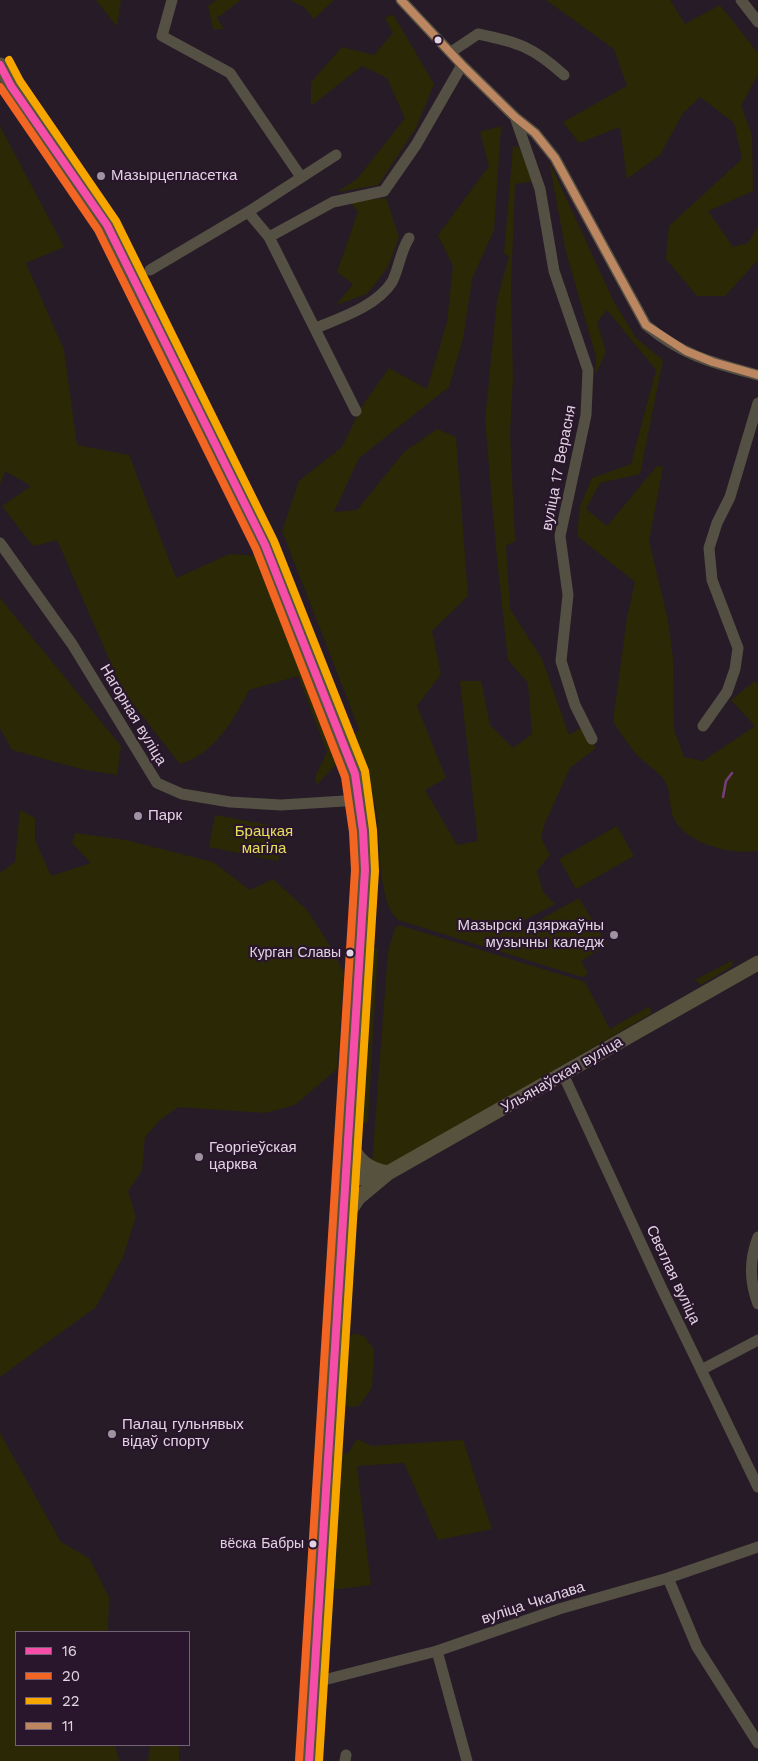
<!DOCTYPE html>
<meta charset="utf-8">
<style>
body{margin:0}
#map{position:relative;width:758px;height:1761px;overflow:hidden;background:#261b27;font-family:"Work Sans",sans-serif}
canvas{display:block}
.legend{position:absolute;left:15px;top:1631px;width:175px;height:115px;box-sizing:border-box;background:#2a162c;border:1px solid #736275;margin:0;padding:6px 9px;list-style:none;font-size:15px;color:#e1d4e2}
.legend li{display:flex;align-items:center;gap:10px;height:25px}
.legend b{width:25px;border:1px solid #736275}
</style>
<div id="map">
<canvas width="758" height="1761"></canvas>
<ul class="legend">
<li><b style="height:6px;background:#f54da8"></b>16</li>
<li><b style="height:6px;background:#f26522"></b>20</li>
<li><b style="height:6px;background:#f7a600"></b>22</li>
<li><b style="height:6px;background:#bb8660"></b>11</li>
</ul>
</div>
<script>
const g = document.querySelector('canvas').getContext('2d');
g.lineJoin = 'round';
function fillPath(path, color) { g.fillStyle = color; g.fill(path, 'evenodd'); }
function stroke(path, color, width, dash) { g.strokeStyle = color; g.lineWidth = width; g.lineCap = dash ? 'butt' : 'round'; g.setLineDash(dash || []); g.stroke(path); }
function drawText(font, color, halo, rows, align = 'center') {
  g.font = font + ' "Work Sans",sans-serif'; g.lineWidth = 4.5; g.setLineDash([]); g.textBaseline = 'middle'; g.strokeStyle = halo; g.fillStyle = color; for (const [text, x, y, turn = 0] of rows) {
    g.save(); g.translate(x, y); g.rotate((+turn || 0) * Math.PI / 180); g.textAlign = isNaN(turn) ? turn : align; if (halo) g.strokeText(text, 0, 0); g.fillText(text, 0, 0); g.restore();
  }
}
const green = new Path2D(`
 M96,0H121L117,27Z
 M216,0H241L217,18L224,29H213L208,6Z
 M290,0H334L314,19L304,7Z
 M546,0H670L685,24L720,5L758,53V74L741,106L752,135L753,191L708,211L733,247L748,243L758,226V260L725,296H697L666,259L669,226L742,159L734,123L700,97L683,113L660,155L627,179L620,127L579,143L563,122L627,86L614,49Z
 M393,14L434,84L416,128L378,185L337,192L357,179L405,118L387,78L362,66L311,106V82L342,47L374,55L393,33L385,18Z
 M0,126L64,247L26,263L64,350L77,445L129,455L176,578L230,554L258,556L326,718L338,762L317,785L315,777L327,752L298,676L249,690C235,719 213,755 180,764L123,691L57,540L33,546L2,506L31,486L5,471L0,485Z
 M501,126L494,230L472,279L463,339L449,387L359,458L334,512L357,510L404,452L437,429L456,437L468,596L432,631L441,674L417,706L446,778L425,790L457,845L478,841L460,681H481L490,725L513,748L532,734L528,683L508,660L497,559L485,420L497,300L509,256L504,254L513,146L519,147L533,181L515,184L511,289L513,378L510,433L515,541L506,546L510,609L542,659L569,735L582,727L596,748L570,768L545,823L541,838L550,855L537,871L543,892L555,904L514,926L517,933L579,898L607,945L581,961L588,974L582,977L398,920C377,901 381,843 377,816C372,788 363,761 355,734L359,729L282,531L299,481L342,447L362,406L389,368L427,389L447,322L453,266L438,235L489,166L480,132Z
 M549,161L614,302L636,338L663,360L640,474L600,483L586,509L607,526L657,466L663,467L649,541L668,620L673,659L674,730L684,757L703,761L755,726L731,700L755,681L758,685V851C732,855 685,844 673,817C669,806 671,793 666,783C661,773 646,764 638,756C629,746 621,733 613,722L627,617L635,582L577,536L580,507L592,478L631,464L656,370L607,310L597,322L606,352L595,376L596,357L566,252Z
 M386,198L399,237L388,267L367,294L336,305L353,284L337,272L358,212L350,202Z
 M0,598L121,746L117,775L81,769L12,750L0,728Z
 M20,810L35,818V840L51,876L91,863L72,843L75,833L126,840L213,862L250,890L273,879L307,910L332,949L344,973L337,1069L295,1105L265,1113L178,1107L159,1121L145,1137L142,1171L128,1191L136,1217L123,1257L96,1307L0,1377V873L15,862Z
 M215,815L285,828L278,861L209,847Z
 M617,826L634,856L576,889L559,859Z
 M399,925L585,982L610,1029L650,1006L651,1014L389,1165L382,1167L372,1164L388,951L395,928Z
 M368,947L378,948L368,1122L359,1125Z
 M733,960L732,966L701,985L695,980Z
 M354,1333L364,1336L374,1349L372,1388L359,1406L350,1407L342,1403L347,1340Z
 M0,1433L61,1542L89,1558L109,1597L108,1632H16V1745H115L119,1761H0Z
 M357,1439L372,1446L463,1440L492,1529L438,1540L404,1463L357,1466L371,1585L331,1590L324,1586L334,1456L348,1453Z
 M150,1745H179V1761H148Z`);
const stream = new Path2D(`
 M723,797L726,781L732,773`);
const minor = new Path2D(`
 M172,0L162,36L230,73L301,177
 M401,0L462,65L515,117L535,133L555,158L646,325C683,356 713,363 758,375
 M741,0L758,22
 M451,52L478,34C518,42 533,47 564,75
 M515,117L540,189L554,271L588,370L586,415L560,536L568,595L561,661L575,705L592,739
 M248,212L269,237L356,411
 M269,237L333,202L384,191L416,145L462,65
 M150,270L248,212L336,155
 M316,328C340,318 377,306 392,282C399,269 400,252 409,238
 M0,543L72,644L157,783L182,794L230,802L281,805L360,800
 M703,726L727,692L735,669L738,648L712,580L709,548L717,523L730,497L758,403
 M563,1074L662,1289L758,1487
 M758,1237C749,1260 749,1281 758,1304
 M701,1370L758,1340
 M668,1578L697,1647L758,1743
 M437,1651L467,1761
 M316,1682L437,1651L559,1609L668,1578L758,1547
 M345,1761L346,1755`);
const major = new Path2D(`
 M0,65L11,86L107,225L265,545L355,774L363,831L365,870L309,1761
 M348,1142C358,1160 367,1170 388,1173
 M346,1179L369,1177L385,1174
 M346,1216L358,1198L388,1173L758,963`);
const bus1 = new Path2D(`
 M0,65L11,86L107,225L265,545L355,774L363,831L365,870L309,1761`);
const bus2 = new Path2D(`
 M0,87L98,230L256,549L345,777L353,832L355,870L299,1760`);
const bus3 = new Path2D(`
 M9,60L20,81L116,221L274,541L365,771L373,830L375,871L319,1761`);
const bus4 = new Path2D(`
 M401,0L462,65L515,117L535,133L555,158L646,325L686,351L713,362L758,375`);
const markers = [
 [438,40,4.5,"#e1d4e2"],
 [101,176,5,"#a093a1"],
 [138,816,5,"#a093a1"],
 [614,935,5,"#a093a1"],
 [350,953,4.5,"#e1d4e2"],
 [199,1157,5,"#a093a1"],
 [112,1434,5,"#a093a1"],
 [313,1544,4.5,"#e1d4e2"]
];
const busNames = [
 ["Курган Славы",341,953],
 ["вёска Бабры",304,1544]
];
const poiNames = [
 ["Мазырцепласетка",111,176],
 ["Парк",148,816],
 ["Мазырскі дзяржаўны",604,926,"right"],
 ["музычны каледж",604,943,"right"],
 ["Георгіеўская",209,1148],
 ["царква",209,1165],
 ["Палац гульнявых",122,1425],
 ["відаў спорту",122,1442]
];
const streetNames = [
 ["вуліца 17 Верасня",559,468,-79],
 ["Нагорная вуліца",133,715,59],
 ["Ульянаўская вуліца",562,1075,-30],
 ["Светлая вуліца",673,1275,65],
 ["вуліца Чкалава",533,1603,-18]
];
const parkNames = [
 ["Брацкая",264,832],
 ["магіла",264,849]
];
fillPath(green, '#2b2805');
stroke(stream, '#763e7d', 2.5);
stroke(minor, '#545043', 11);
stroke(major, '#56523d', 15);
stroke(bus1, '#f54da8', 8);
stroke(bus2, '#f26522', 8);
stroke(bus3, '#f7a600', 8);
stroke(bus4, '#bb8660', 8);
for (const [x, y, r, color] of markers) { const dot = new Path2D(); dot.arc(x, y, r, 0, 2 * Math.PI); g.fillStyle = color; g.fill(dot); stroke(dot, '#2a162c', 2); }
drawText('14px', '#e1d4e2', '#2a162c', busNames, 'right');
drawText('15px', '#e1d4e2', '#2a162c', poiNames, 'left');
drawText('15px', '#e1d4e2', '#2a162c', streetNames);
drawText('15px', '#e6e058', '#2a162c', parkNames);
</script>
